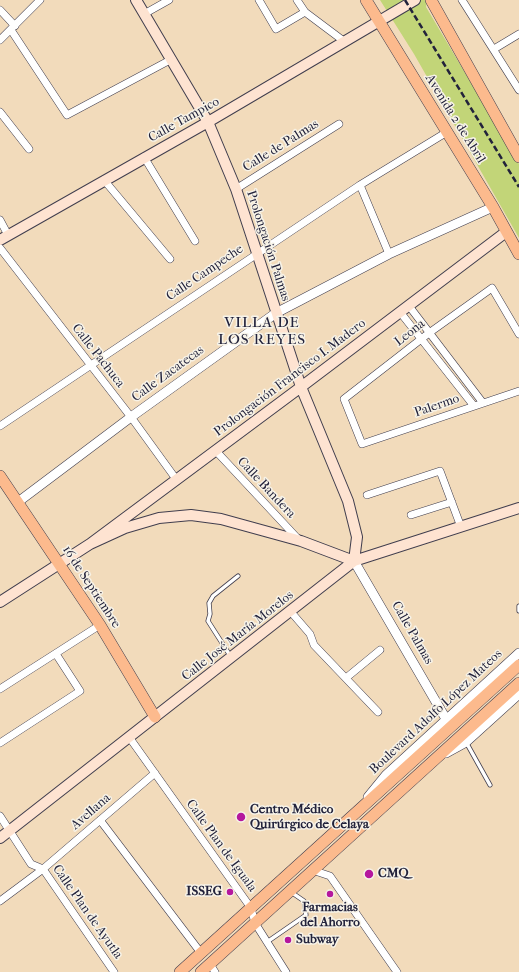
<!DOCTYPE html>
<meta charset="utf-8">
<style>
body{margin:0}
canvas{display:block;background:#f2dbbb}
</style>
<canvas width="519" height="972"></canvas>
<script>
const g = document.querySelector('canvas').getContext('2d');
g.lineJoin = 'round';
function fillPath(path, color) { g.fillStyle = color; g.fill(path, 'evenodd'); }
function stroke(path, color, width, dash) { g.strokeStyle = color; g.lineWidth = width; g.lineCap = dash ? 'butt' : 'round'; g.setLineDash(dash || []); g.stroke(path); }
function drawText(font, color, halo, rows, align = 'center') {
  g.font = font + ' "IM FELL French Canon",serif'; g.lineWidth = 3; g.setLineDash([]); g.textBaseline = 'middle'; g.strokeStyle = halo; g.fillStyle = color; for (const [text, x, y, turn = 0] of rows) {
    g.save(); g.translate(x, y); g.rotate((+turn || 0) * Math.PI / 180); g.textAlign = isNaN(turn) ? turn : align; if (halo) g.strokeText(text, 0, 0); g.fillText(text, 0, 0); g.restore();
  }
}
const green = new Path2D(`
 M380,0H427L426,7L519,164V238L414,54Z`);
const service = new Path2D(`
 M519,606V611
 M231,657L208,621L210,614L209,603L213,596L238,576
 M466,742L490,785
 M267,942L306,915L304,901L291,892`);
const minor = new Path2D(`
 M259,0L276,29L305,12
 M297,0L305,12L345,42
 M462,0L519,90
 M0,10L15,26
 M144,14L169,0
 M11,30L67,115L172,59
 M0,40L40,0
 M494,49L519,34
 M0,112L29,149
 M144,157L195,241
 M104,180L170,259
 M360,185L389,254
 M236,189L339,124
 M0,220L8,235
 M0,248L131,417L176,479
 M409,306L483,403
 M400,312L474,406
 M519,334L492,288L429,333L344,399L362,444L519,391
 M0,426L360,185L447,132
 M215,450L299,540
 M367,495L440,471L461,527
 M411,515L452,502
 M291,612L310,634L314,645L378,712
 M346,678L380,650
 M0,689L100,625
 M129,737L251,908L255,923L286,972
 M0,743L80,691L56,654
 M0,816L31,864L43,869L114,972
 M100,820L201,953
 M312,870L330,876L397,972
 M0,901L43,869L155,773
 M210,964L215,972`);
const tertiary = new Path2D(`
 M18,502L131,417L276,313L389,254L493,207
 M354,561L446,719
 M446,753L466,742L519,694
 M368,797L386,775L519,653`);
const secondary = new Path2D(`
 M136,0L208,122L236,189L301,387L348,501L357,537L354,561
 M0,240L208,122L415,0
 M90,544L301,387L506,232
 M0,602L90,544L125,528L159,518L191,515L221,519L301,541L354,561
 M0,838L354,561L519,508`);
const primary = new Path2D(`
 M366,0L493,207L519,254
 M431,0L519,157
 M0,476L100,625L155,717
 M180,972L519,665
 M201,972L519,683`);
const rail = new Path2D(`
 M405,0L519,187`);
const markers = [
 [241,817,5,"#b5179e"],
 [369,874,5,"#b5179e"],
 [230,892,4,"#b5179e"],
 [330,894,4,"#b5179e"],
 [288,940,4,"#b5179e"]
];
const streetNames = [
 ["Avenida 2 de Abril",455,119,58],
 ["Calle Tampico",184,120,-29],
 ["Calle de Palmas",281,146,-32],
 ["Prolongación Palmas",268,246,72],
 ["Calle Campeche",205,273,-34],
 ["Leona",410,333,-38],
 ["Calle Pachuca",98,356,52],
 ["Calle Zacatecas",168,374,-36],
 ["Prolongación Francisco I. Madero",290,378,-37],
 ["Palermo",437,406,-19],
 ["Calle Bandera",266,488,47],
 ["16 de Septiembre",91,587,57],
 ["Calle Palmas",412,633,60],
 ["Calle José María Morelos",238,636,-38],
 ["Boulevard Adolfo López Mateos",436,712,-43],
 ["Avellana",91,812,-41],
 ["Calle Plan de Iguala",221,846,54],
 ["Calle Plan de Ayutla",87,912,55]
];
const poiNames = [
 ["Centro Médico",250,810],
 ["Quirúrgico de Celaya",250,825],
 ["CMQ",378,874],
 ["ISSEG",222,892,"right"],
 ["Farmacias",330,908,"center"],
 ["del Ahorro",330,923,"center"],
 ["Subway",296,940]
];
const quarterNames = [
 ["VILLA DE",262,323],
 ["LOS REYES",262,340]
];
fillPath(green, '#c2d578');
stroke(service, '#413e4e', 5);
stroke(minor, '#413e4e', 8);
stroke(tertiary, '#413e4e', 10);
stroke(secondary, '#413e4e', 12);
stroke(primary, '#413e4e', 12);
stroke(service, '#fff', 3.5);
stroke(minor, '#fff', 7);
stroke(tertiary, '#fff', 9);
stroke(secondary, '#fee3d1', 10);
stroke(primary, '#fcba8d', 11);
stroke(rail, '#22223b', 2.5, [6, 3]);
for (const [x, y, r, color] of markers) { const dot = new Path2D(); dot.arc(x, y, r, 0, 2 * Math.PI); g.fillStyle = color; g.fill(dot); stroke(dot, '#f7f3e8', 1.5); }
drawText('13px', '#22223b', '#f7f3e8', streetNames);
drawText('bold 13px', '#22223b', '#f7f3e8', poiNames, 'left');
g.letterSpacing = '1px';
drawText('15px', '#22223b', '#f7f3e8', quarterNames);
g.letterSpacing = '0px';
</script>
